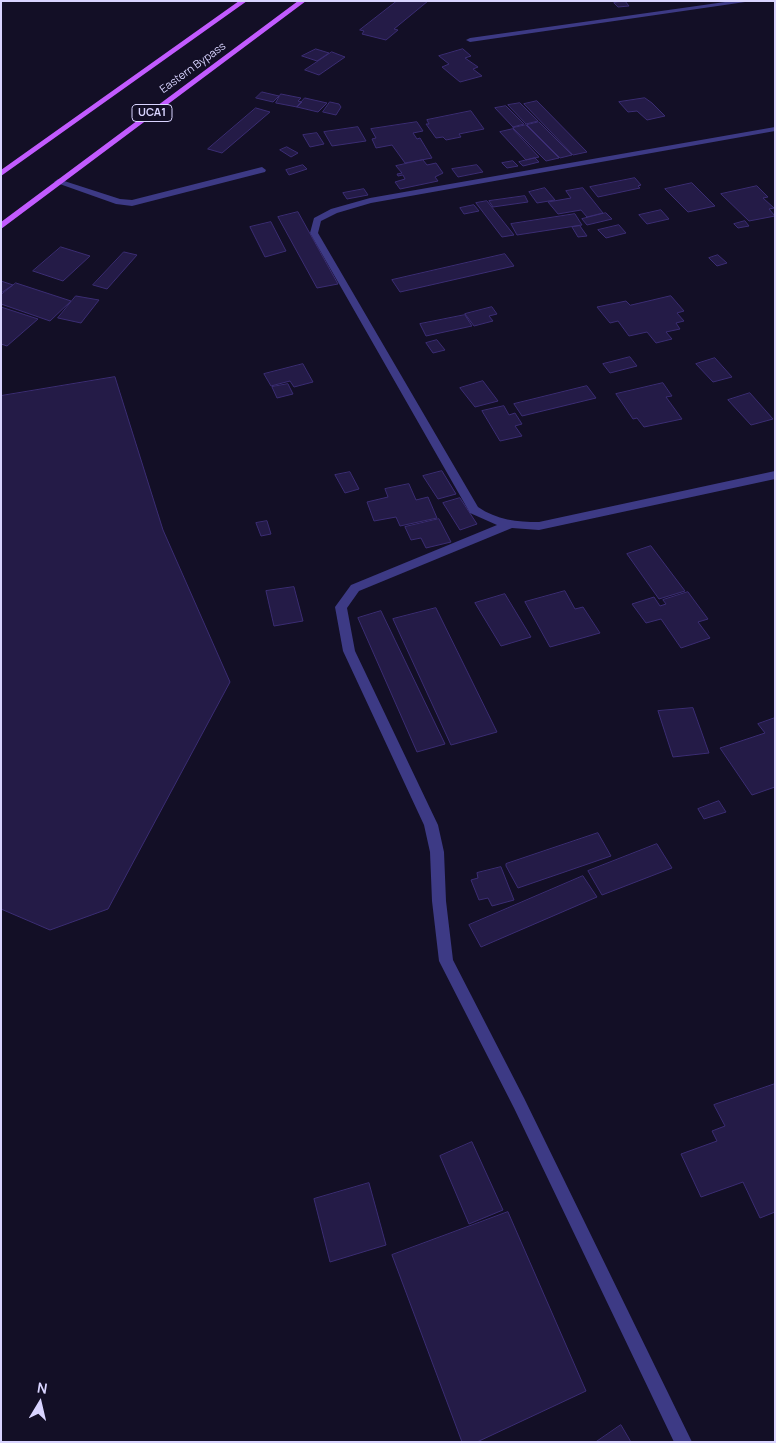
<!DOCTYPE html>
<style>
body{margin:0}
#map{position:relative;width:776px;height:1443px;overflow:hidden;background:#130f26;font-family:Manrope,sans-serif}
canvas{display:block}
.frame{position:absolute;inset:0;border:2px solid #d9d4ff;pointer-events:none}
.north{position:absolute;left:15px;top:1378px;width:50px;height:50px;-webkit-text-stroke:4px #130f26;paint-order:stroke;rotate:9deg;font-size:14px;font-weight:700;line-height:20px;text-align:center;color:#d9d4ff}
.north::after{content:'';display:block;margin:auto;width:18px;height:22px;background:#d9d4ff;clip-path:polygon(50% 0,100% 100%,50% 72%,0 100%)}
</style>
<div id="map">
<canvas width="776" height="1443"></canvas>
<div class="frame"></div>
<div class="north">N</div>
</div>
<script>
const g = document.querySelector('canvas').getContext('2d');
g.lineJoin = 'round';
function fillPath(path, color) { g.fillStyle = color; g.fill(path, 'evenodd'); }
function stroke(path, color, width, dash) { g.strokeStyle = color; g.lineWidth = width; g.lineCap = dash ? 'butt' : 'round'; g.setLineDash(dash || []); g.stroke(path); }
function drawText(font, color, halo, rows, align = 'center') {
  g.font = font + ' Manrope,sans-serif'; g.lineWidth = 4; g.setLineDash([]); g.textBaseline = 'middle'; g.strokeStyle = halo; g.fillStyle = color; for (const [text, x, y, turn = 0] of rows) {
    g.save(); g.translate(x, y); g.rotate((+turn || 0) * Math.PI / 180); g.textAlign = isNaN(turn) ? turn : align; if (halo) g.strokeText(text, 0, 0); g.fillText(text, 0, 0); g.restore();
  }
}
const building = new Path2D(`
 M397,1H428L394,29L398,30L386,40L362,34L364,31L360,30Z
 M625,1L629,6L618,7L614,3Z
 M316,49L329,53L317,61L302,56Z
 M463,49L471,56L465,58L478,67L473,69L482,76L460,82L442,67L449,64L439,56Z
 M332,52L345,57L319,75L305,70Z
 M262,92L279,96L273,102L256,98Z
 M281,94L301,98L298,101L302,102L297,107L276,103Z
 M305,98L327,103L318,112L297,107Z
 M645,98L652,103L665,116L647,120L637,111L628,112L619,102Z
 M537,101L587,152L573,155L524,104Z
 M330,102L339,104L341,107L336,115L323,112Z
 M520,103L538,121L526,124L508,105Z
 M506,106L524,124L513,127L495,108Z
 M256,108L270,112L222,153L208,149Z
 M471,111L484,129L459,134L461,137L446,140L443,137L436,138L426,124H429L427,120Z
 M417,122L423,131L413,133L417,139L420,138L432,158L405,163L392,145L376,148L372,139L376,138L371,129Z
 M539,122L572,155L560,158L527,125Z
 M526,125L559,158L546,161L513,128Z
 M358,127L366,141L332,146L324,132Z
 M513,129L539,157L526,160L500,132Z
 M317,133L324,144L310,147L303,135Z
 M287,147L298,153L291,157L280,150Z
 M535,158L539,162L523,166L519,162Z
 M423,160L427,165L436,163L443,173L435,177L438,181L400,189L395,182L405,179L403,175L398,176L397,174L402,173L396,166Z
 M513,161L518,166L507,168L502,163Z
 M303,165L307,169L289,175L286,170Z
 M477,165L483,172L458,177L452,169Z
 M635,178L641,185L638,186L640,188L598,197L590,187Z
 M692,183L715,206L688,212L665,189Z
 M757,186L768,197L763,198L774,208L769,209L775,216L749,221L721,194Z
 M545,188L555,200L537,203L529,192Z
 M583,188L603,213L587,217L581,210L558,214L548,202L571,198L566,191Z
 M364,189L368,195L347,199L343,193Z
 M525,196L528,202L493,207L489,201Z
 M487,201L514,235L502,237L476,203Z
 M474,205L479,211L464,214L460,208Z
 M661,210L669,219L647,224L639,215Z
 M298,212L338,284L317,288L278,217Z
 M606,213L612,219L587,225L582,219Z
 M575,214L582,225L517,235L511,224Z
 M745,221L749,226L738,228L734,224Z
 M271,222L286,251L265,257L250,227Z
 M619,225L626,233L606,238L598,230Z
 M580,226L587,236L578,237L572,227Z
 M61,247L90,256L63,281L33,271Z
 M124,252L137,255L107,289L93,285Z
 M505,254L514,266L400,292L392,280Z
 M718,255L727,263L717,266L709,258Z
 M1,281L13,285L1,293Z
 M16,283L71,301L50,321L1,304V295Z
 M76,296L99,300L81,323L58,318Z
 M671,296L684,311L677,313L684,321L676,323L680,329L666,332L672,339L656,343L647,332L629,336L618,321L610,323L597,307L626,301L630,305Z
 M1,307L38,319L7,346L1,344Z
 M492,307L497,314L489,316L493,321L474,326L465,314Z
 M465,315L472,326L426,336L420,324Z
 M437,340L445,350L433,353L426,343Z
 M630,357L637,366L610,373L603,364Z
 M715,358L732,377L713,382L696,364Z
 M303,364L313,382L294,387L290,381L271,386L264,374Z
 M115,377L163,530L230,682L108,909L50,930L1,909V396Z
 M483,381L498,401L475,407L460,388Z
 M663,383L672,396L666,397L682,419L644,427L637,418L633,419L616,394Z
 M288,384L293,394L277,398L272,387Z
 M587,386L596,398L522,416L514,404Z
 M750,393L773,419L751,425L728,400Z
 M504,406L509,415L515,413L522,424L515,426L522,436L500,441L482,411Z
 M442,471L456,494L438,499L423,476Z
 M350,472L359,489L345,493L335,475Z
 M409,484L416,500L428,497L437,518L400,526L396,517L374,521L367,502L388,497L385,489Z
 M460,498L477,524L460,530L443,503Z
 M439,519L451,542L426,548L421,538L411,540L405,527Z
 M267,521L271,534L261,536L256,523Z
 M651,546L685,591L659,599L627,554Z
 M294,587L303,621L274,626L266,591Z
 M565,591L575,609L583,607L600,633L550,647L525,602Z
 M688,592L708,619L698,622L710,638L681,648L661,619L646,623L632,604L654,597L660,606L666,604L663,600Z
 M505,594L531,637L501,646L475,603Z
 M436,608L497,732L451,745L393,619Z
 M381,611L445,744L417,752L358,618Z
 M693,708L709,753L673,757L658,711Z
 M775,718V787L752,795L720,748L765,733L758,724Z
 M719,801L726,812L704,819L698,809Z
 M598,833L611,856L518,888L506,866V864Z
 M657,844L672,868L602,895L588,871Z
 M501,867L514,900L492,906L488,898L479,900L471,880L478,878L477,873Z
 M583,876L597,897L481,947L469,925Z
 M775,1084V1212L760,1218L743,1182L701,1197L681,1154L717,1141L712,1131L725,1126L714,1105Z
 M472,1142L503,1210L469,1224L440,1156Z
 M369,1183L386,1245L330,1262L314,1199Z
 M508,1212L586,1391L477,1442H462L392,1255Z
 M621,1425L631,1442H596Z`);
const service = new Path2D(`
 M262,167L266,170L265,172L132,206L116,204L54,182L58,179L120,199L132,200Z`);
const minor = new Path2D(`
 M732,1H752L470,42L466,40L470,38Z
 M775,127V131L371,203L337,213L321,221L318,233L478,507C497,520 517,522 539,522L775,471V479L539,530L512,528L359,591L347,608L355,651L438,825L444,852L446,901L453,960L524,1098L692,1442H674L514,1108L439,961L432,901L430,852L424,825L343,651L335,607L351,585L497,525L470,513L310,233L314,218L331,209L370,198Z`);
const primary = new Path2D(`
 M239,1H247L1,176V170Z
 M298,1H306L1,229V222Z`);
const farStreetnames = [
 ["Eastern Bypass",193,68,-36]
];
const shields = [
 [152,113,40]
];
const shieldNames = [
 ["UCA1",152,113]
];
fillPath(building, '#241b47');
stroke(building, '#3b2d73', 1);
fillPath(service, '#3d3a85');
fillPath(minor, '#3d3a85');
fillPath(primary, '#c25bff');
drawText('11px', '#d9d4ff', '#130f26', farStreetnames);
for (const [x, y, w] of shields) { const box = new Path2D(); box.roundRect(x - w / 2, y - 8.5, w, 17, 4); g.fillStyle = '#130f26'; g.fill(box); stroke(box, '#d9d4ff', 1); }
drawText('bold 11px', '#d9d4ff', null, shieldNames);
</script>
